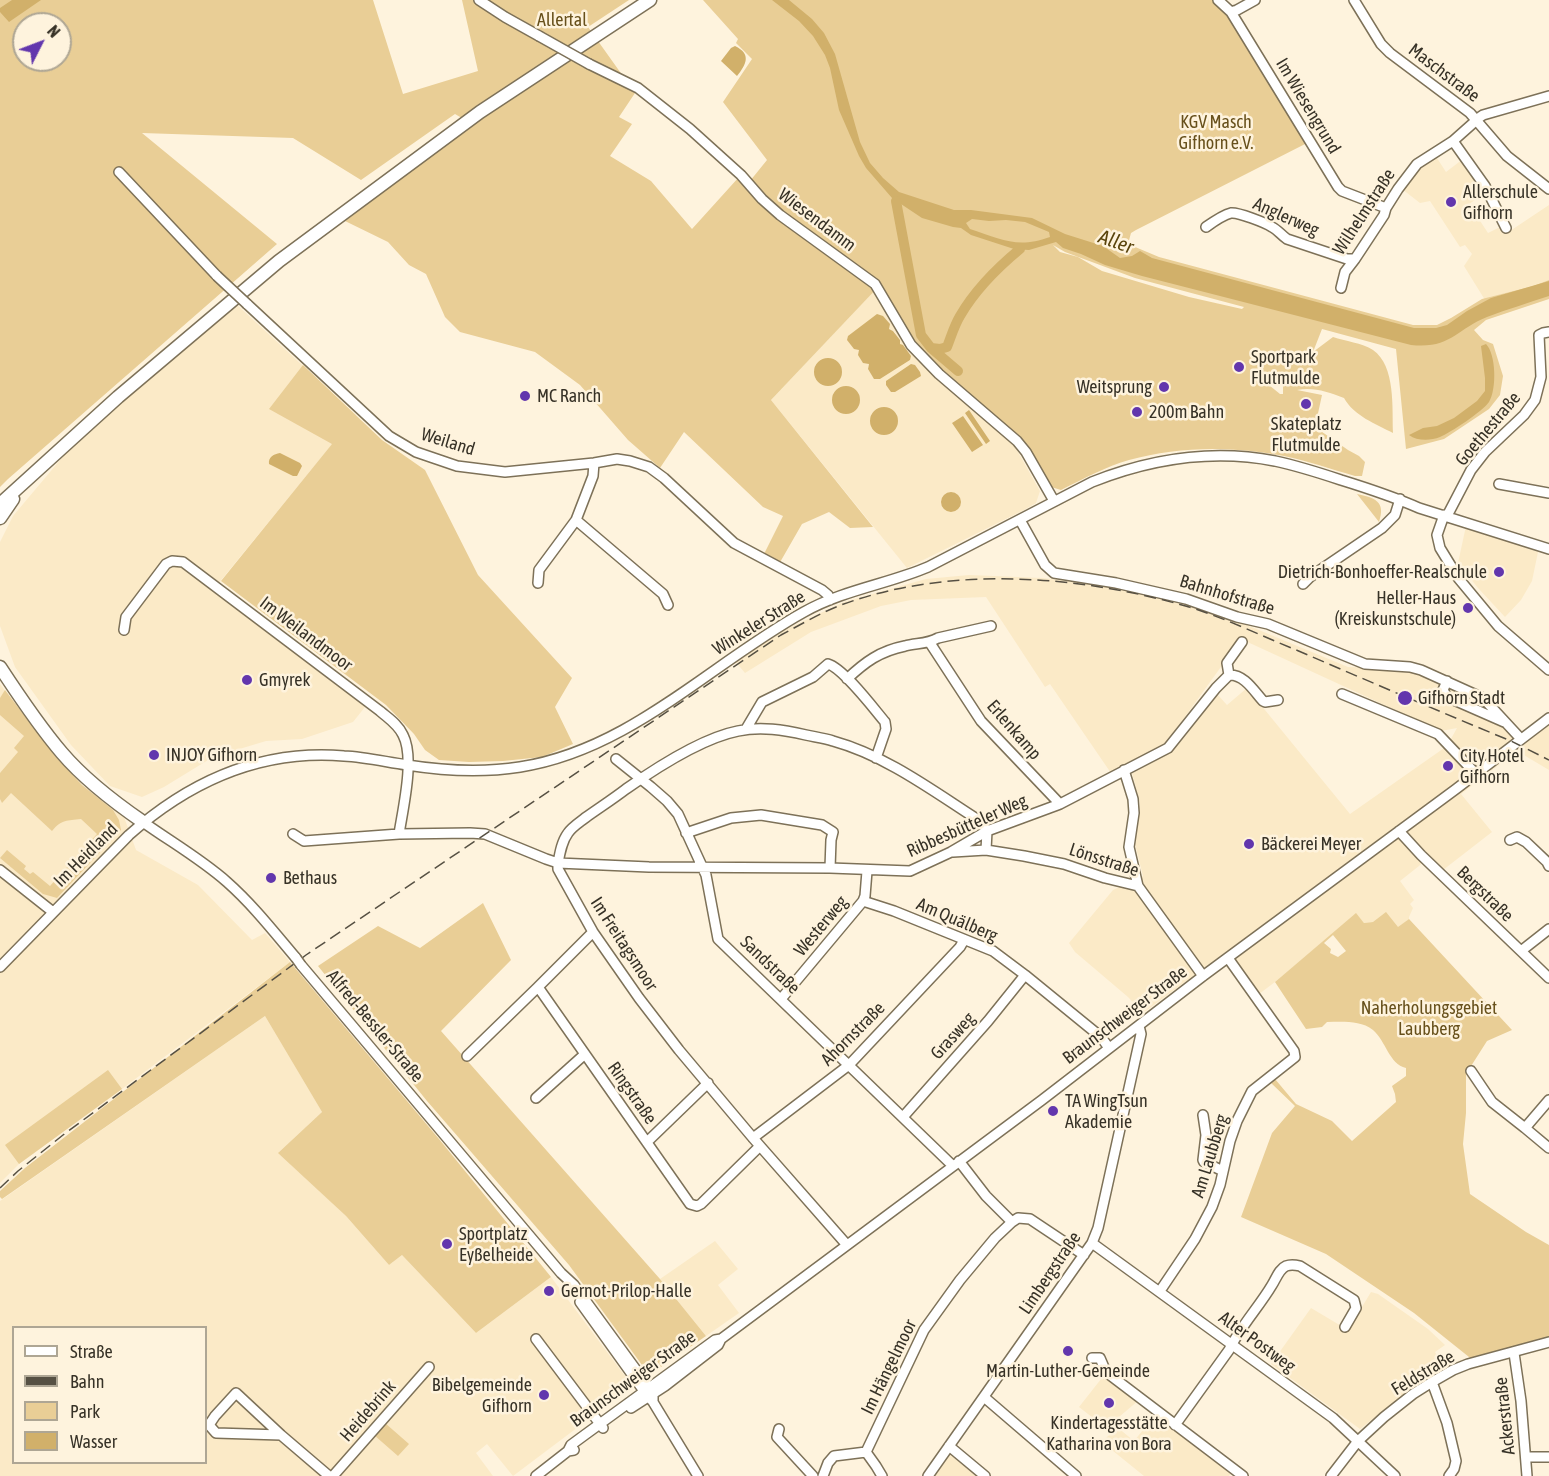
<!DOCTYPE html>
<meta charset="utf-8">
<style>
body{margin:0}
#map{position:relative;width:1549px;height:1476px;overflow:hidden;background:#fef3dd;font-family:"Asap Condensed",sans-serif}
canvas{display:block}
.legend{position:absolute;left:12px;top:1326px;width:195px;height:138px;box-sizing:border-box;background:#fef3dd;border:2px solid #aea694;margin:0;padding:8px 10px;list-style:none;font-size:18px;color:#373227}
.legend li{display:flex;align-items:center;gap:12px;height:30px}
.legend b{width:30px;border:2px solid #aea694}
.north{position:absolute;left:12px;top:12px;width:60px;height:60px;box-sizing:border-box;background:#fef3dd;border:2px solid #aea694;border-radius:50%;rotate:48deg;font-size:16px;font-weight:700;line-height:24px;text-align:center;color:#373227}
.north::after{content:'';display:block;margin:auto;width:21px;height:27px;background:#6236ad;clip-path:polygon(50% 0,100% 100%,50% 72%,0 100%)}
</style>
<div id="map">
<canvas width="1549" height="1476"></canvas>
<ul class="legend">
<li><b style="height:8px;background:#fff"></b>Straße</li>
<li><b style="height:8px;background:#565043"></b>Bahn</li>
<li><b style="height:16px;background:#e9ce96"></b>Park</li>
<li><b style="height:16px;background:#d1b06a"></b>Wasser</li>
</ul>
<div class="north">N</div>
</div>
<script>
const g = document.querySelector('canvas').getContext('2d');
g.lineJoin = 'round';
function fillPath(path, color) { g.fillStyle = color; g.fill(path, 'evenodd'); }
function stroke(path, color, width, dash) { g.strokeStyle = color; g.lineWidth = width; g.lineCap = dash ? 'butt' : 'round'; g.setLineDash(dash || []); g.stroke(path); }
function drawText(font, color, halo, rows, align = 'center') {
  g.font = font + ' "Asap Condensed",sans-serif'; g.lineWidth = 5; g.setLineDash([]); g.textBaseline = 'middle'; g.strokeStyle = halo; g.fillStyle = color; for (const [text, x, y, turn = 0] of rows) {
    g.save(); g.translate(x, y); g.rotate((+turn || 0) * Math.PI / 180); g.textAlign = isNaN(turn) ? turn : align; if (halo) g.strokeText(text, 0, 0); g.fillText(text, 0, 0); g.restore();
  }
}
const built = new Path2D(`
 M1435,155L1446,172L1463,159L1482,185L1476,189L1475,200L1469,204L1488,233L1502,226L1507,233L1549,205V280L1533,286L1490,297L1485,300L1464,266L1472,254L1465,245L1460,247L1430,201L1420,203L1402,189L1413,170Z
 M874,291L938,377L1014,445L1040,491L1036,503L1024,510L907,568L771,400ZM889,329L894,331L900,340V344L910,360L880,379L874,378L868,369L869,364L860,350Z
 M234,302L356,415L213,590L352,695L365,707L353,722L302,739L266,741L213,757L164,787L142,797L110,786L71,745L15,667L0,626V542L13,516L66,453Z
 M1466,526L1538,552L1532,581L1521,600L1505,617L1478,588L1458,563Z
 M969,575L1042,578L1121,587L1190,603L1254,628L1348,667L1408,669L1482,701L1510,732L1512,737L1523,743L1549,724V770L1517,751L1461,794L1492,832L1443,870L1429,856L1419,866L1400,881L1414,900L1410,904L1413,908L1409,917V919L1398,928L1373,922L1364,923L1356,914L1275,982L1259,994L1227,951L1143,1013L1128,997L1075,952L1069,943L1113,890L1143,876L1135,844L1140,803L1132,773L1170,753L1184,738L1213,698L1217,694L1227,705L1247,688L1350,814L1447,746L1457,728L1441,731L1241,639L1159,753L1113,776L1050,684L1045,687L986,597L911,600L881,606L811,632L745,673L735,661L789,628L844,602L926,579Z
 M0,684L55,756L82,785L124,817L136,850L198,885L252,940L265,933L290,962L122,1089L19,1164L0,1183Z
 M265,1016L322,1112L279,1152L346,1216L389,1265L402,1255L476,1333L551,1277L628,1380L626,1391L513,1476L487,1444L476,1453L493,1476H0V1201ZM14,1328H206V1462H14Z
 M715,1241L738,1269L718,1285L739,1313L706,1336L660,1279Z
 M1371,1292L1378,1294L1428,1329L1445,1345L1435,1352L1445,1369L1408,1391L1360,1429L1271,1364L1311,1308L1348,1330Z
 M1105,1374L1139,1400L1106,1428L1079,1407Z
 M1152,1419L1165,1429L1169,1424L1232,1471L1229,1476H1144L1102,1442L1117,1427L1134,1441Z
 M949,1453L977,1476H933Z`);
const green = new Path2D(`
 M0,0H373L403,94L478,71L462,0H629L588,27L635,93L619,117L632,124L610,156L651,181L692,229L739,177L750,181L767,160L723,102L752,59L736,43L738,39L703,0H1216L1232,14L1309,142L1136,230L1131,233L1128,244L1159,257L1413,325H1437L1451,318L1482,299L1533,286L1549,280V299L1486,320L1474,330L1483,340L1493,344L1503,376L1500,395L1489,409L1444,439L1406,449L1396,349L1322,329L1313,352L1333,337C1345,341 1362,343 1373,350C1396,366 1392,409 1393,433C1376,424 1354,416 1344,398C1328,392 1314,387 1297,390L1322,395L1315,427L1348,450L1359,456L1365,462L1362,476H1355C1331,469 1308,461 1284,456C1233,446 1179,446 1129,460C1105,467 1083,479 1061,490L1048,486L1027,449L940,374L913,341L880,285L771,400L873,527L850,528L829,512L802,524L779,564L763,556L783,516L763,507L684,432L660,468L628,440L580,385L535,352L460,332L445,317L426,274L409,265L388,242L345,221L472,124L455,114L361,180L293,138L142,133L277,244L8,479L0,487ZM24,24H60V60H24ZM1053,245L1065,252L1135,278L1244,307L1242,309L1189,297L1102,271L1078,257L1060,252ZM1278,375H1283V394H1280L1264,381L1267,377L1271,383Z
 M303,365L382,440L425,470L478,575L572,678L555,707L573,744L542,757L503,761L469,762L439,760L425,750L414,734L386,705L221,581L332,444L269,409Z
 M1357,494C1375,498 1386,501 1379,522Z
 M5,690L55,756L82,785L113,810L119,820L121,830L57,898L43,894L0,858L7,850L26,866L24,869L30,874L33,872L50,886L97,834L81,819C67,821 62,819 52,831L11,793L2,803L0,799V773L18,752L14,748L24,736L0,715V698Z
 M483,903L511,960L441,1031L660,1279L706,1336L658,1369L646,1368L642,1365L569,1265L427,1101L318,966L378,926L420,948Z
 M1386,912L1398,927L1409,919L1512,1030L1487,1041L1466,1074V1113L1463,1144L1470,1194L1526,1232L1549,1245V1337L1474,1361L1414,1313L1326,1254L1241,1217L1272,1133L1295,1106L1270,1082L1275,1079L1296,1104L1332,1121L1352,1141L1396,1102L1395,1094L1392,1086L1406,1076V1068C1389,1064 1386,1041 1373,1030C1360,1020 1342,1022 1327,1022L1322,1027L1306,1029L1275,982L1356,913L1364,923L1373,922ZM1333,935L1346,951L1338,957L1330,953L1331,949L1324,943Z
 M290,962L439,1139L551,1277L476,1333L402,1255L389,1265L346,1216L278,1153L322,1112L265,1016L2,1199L0,1197V1191L25,1168Z
 M108,1070L122,1089L19,1164L5,1145Z
 M385,1423L409,1444L398,1456L374,1435Z`);
const water = new Path2D(`
 M12,0H41L9,22L0,12V8Z
 M772,0H789L812,19L824,33L835,54L860,142L870,163L883,178L899,192L954,210H971L1032,218L1065,234L1103,246L1120,258L1132,256L1140,251L1152,258L1414,328H1436L1447,325L1467,311L1491,298L1549,281V296C1528,303 1508,309 1487,317C1455,330 1451,349 1411,345L1142,276L1105,265L1081,254L1063,248L1056,242L1029,250L1014,249L971,235L961,228L953,227L922,218L892,198L866,168L859,156L839,110L830,68L825,55L813,36L799,21ZM972,219L989,221L1006,220L1025,222L1049,232L1050,237C1017,249 1001,239 970,229L966,223Z
 M735,46C752,54 746,65 737,76L721,61L731,48Z
 M877,314L883,316L890,324L889,329L893,331L900,340V344L903,345L911,356L910,360L880,379H874L868,369L869,364L863,363L858,355L859,350L854,349L847,340L848,336Z
 M1486,344C1496,354 1497,389 1489,402C1483,411 1450,433 1440,437C1430,441 1417,441 1409,435L1423,428L1437,426L1454,418L1477,401L1485,391V378L1481,346Z
 M814 372a14 14 0 1 1 28 0a14 14 0 1 1-28 0Z
 M911,364L915,365L920,372L921,376L895,392H891L886,385V381Z
 M832 400a14 14 0 1 1 28 0a14 14 0 1 1-28 0Z
 M870 421a14 14 0 1 1 28 0a14 14 0 1 1-28 0Z
 M969,410L990,441L986,444L965,413Z
 M963,416L983,445L972,452L952,423Z
 M280,453L300,463L302,466L297,476H293L269,464C268,457 274,454 280,453Z
 M941 502a10 10 0 1 1 20 0a10 10 0 1 1-20 0Z`);
const river = new Path2D(`
 M896,201L921,335L931,348L958,371
 M931,348L940,349L947,347C951,337 954,326 960,316C975,290 997,268 1020,249`);
const minor = new Path2D(`
 M479,0L505,17L539,36
 M1218,0L1231,12L1338,187L1342,191L1386,208
 M1354,0L1381,44L1390,53L1470,113L1507,156L1549,189
 M1231,12L1237,10L1255,0
 M589,64L638,88L690,129L741,175L762,199L780,215L875,284L911,345L939,374L1017,441L1026,452L1054,501
 M1453,141L1485,186L1506,228
 M119,172L217,276
 M1206,227C1213,222 1223,215 1231,213C1238,212 1266,223 1272,227C1278,230 1281,235 1287,239L1347,259H1355
 M1341,288L1345,272L1355,259L1384,215L1386,208L1398,189L1417,164L1453,141L1480,117L1483,115L1549,96
 M247,304L389,436L416,452L457,466L505,472L594,463L617,459L630,461L649,467L664,478L734,543L822,590L828,595L830,600
 M1499,484L1549,493
 M1444,515L1437,535L1440,548L1459,579L1498,626L1549,670
 M1447,516L1471,470L1485,452L1524,415L1535,400L1541,377L1539,335L1543,333L1549,332
 M576,520L663,594L668,605
 M1020,520L1045,565L1054,573L1116,583L1186,599L1237,617L1268,624L1365,664L1410,667L1421,670L1483,698L1521,739
 M538,583L539,570L576,520L593,476L594,463
 M1303,584L1310,577L1382,528L1395,515L1400,499
 M124,630L126,617L166,564L172,561L183,562L380,711C388,718 398,724 403,735C415,758 403,808 399,834
 M930,643L981,721L1060,804
 M1229,675C1244,674 1254,691 1263,701L1265,702L1278,700
 M1229,675L1227,663L1242,642
 M847,679C865,662 880,651 905,646C916,643 928,644 938,638L991,626
 M1447,681L1443,690L1447,697L1504,722
 M1342,694L1438,734L1476,774
 M746,729L762,702L813,677L828,664C843,668 874,709 885,722L886,729L876,758
 M616,759L651,787L667,801L678,814L706,875L718,939L953,1166
 M1124,770L1133,799L1134,813L1129,847L1138,886
 M143,822C171,842 201,859 227,882C253,905 274,932 296,958
 M1399,831L1421,855L1549,978
 M686,833L731,818L761,815L822,825L833,832L831,840L830,868
 M293,834L304,841L399,834L470,833L485,834L546,859L558,863V869L593,932L639,998L679,1050L753,1138L847,1245
 M1510,840L1517,837L1526,842L1547,862L1549,866
 M986,850L987,831L980,821C933,791 887,756 833,741C824,738 815,737 806,735C784,730 761,726 738,731C702,738 656,768 626,789C613,799 599,808 585,818C580,822 572,827 568,833C562,841 560,852 558,863L649,867L830,868L910,871L951,852L987,831L1060,804L1168,748L1216,688L1229,675
 M953,852L986,850L1024,856L1064,864L1105,878L1138,886L1203,976
 M0,870L53,912
 M867,871L865,896L863,901L894,911L993,951L1025,975L1101,1037L1109,1048
 M593,932L538,987L690,1204L697,1206L701,1204L760,1146
 M1521,951L1549,929
 M301,965L561,1273L574,1285L653,1393V1402
 M0,967L129,835C190,781 261,749 344,756C365,757 386,762 407,765C445,771 482,773 520,767C630,750 710,664 804,612C843,590 888,584 928,567L1092,482C1150,459 1213,449 1275,461C1298,466 1320,473 1341,480C1367,488 1394,497 1419,508L1549,549
 M781,999L863,901
 M467,1056L538,987
 M1471,1071L1492,1102L1525,1128L1549,1148
 M536,1098L585,1054
 M1203,1115L1206,1135L1203,1160L1204,1162L1223,1171
 M903,1117L988,1021L1025,975
 M1525,1128L1549,1100
 M753,1138L849,1065L960,947L964,940
 M647,1142L708,1083
 M959,1161L986,1196L1012,1222
 M1092,1243L1333,1418L1395,1476
 M1160,1291L1195,1239L1212,1207L1220,1185L1230,1141L1237,1121L1252,1091L1295,1057L1294,1051L1228,958
 M580,1302L644,1391L653,1402L698,1476
 M536,1339L603,1428
 M1514,1353L1521,1401L1527,1476
 M1092,1358H1100L1106,1372L1243,1476
 M1432,1382L1447,1423L1456,1461L1454,1469L1449,1476
 M984,1397L1076,1476
 M631,1408L665,1386L718,1345L720,1341
 M1175,1425L1229,1350C1240,1327 1259,1307 1272,1285C1276,1279 1279,1269 1286,1266C1291,1264 1296,1265 1300,1266L1354,1300L1356,1308L1345,1327
 M779,1429L777,1437L813,1476
 M281,1435L216,1433L209,1425L215,1416L236,1393L281,1435L329,1476
 M949,1446L985,1476
 M568,1451L571,1445L586,1434L715,1340L721,1339L1042,1100L1203,976L1456,789L1549,718
 M1527,1457H1549
 M333,1476L429,1367
 M536,1476L568,1451L574,1450
 M823,1476L828,1463L834,1456L866,1452
 M882,1476L876,1466L866,1452L924,1330L960,1280L995,1238L1012,1222L1018,1218L1030,1219L1084,1255
 M928,1476L1092,1243L1098,1228L1141,1034L1139,1026
 M1331,1476L1358,1441L1384,1417L1413,1394L1432,1382L1453,1370L1468,1364L1549,1342`);
const highway = new Path2D(`
 M0,504L118,397L279,261L480,112L650,0
 M0,518L13,499
 M0,667C19,696 39,726 62,753C85,780 114,802 143,822`);
const rail = new Path2D(`
 M0,1188L18,1171L63,1135L306,955L781,635C800,625 820,613 841,605C949,565 1080,575 1189,607C1225,618 1259,635 1294,649C1366,680 1438,711 1511,741L1549,760`);
const minorBridge = new Path2D(`
 M539,36L589,64
 M217,276L247,304
 M296,958L301,965`);
const markers = [
 [1451,202,6,"#6236ad"],
 [1239,367,6,"#6236ad"],
 [1164,387,6,"#6236ad"],
 [525,396,6,"#6236ad"],
 [1306,404,6,"#6236ad"],
 [1137,412,6,"#6236ad"],
 [1499,572,6,"#6236ad"],
 [1468,608,6,"#6236ad"],
 [247,680,6,"#6236ad"],
 [1405,698,8,"#6236ad"],
 [154,755,6,"#6236ad"],
 [1448,766,6,"#6236ad"],
 [1249,844,6,"#6236ad"],
 [271,878,6,"#6236ad"],
 [1053,1111,6,"#6236ad"],
 [447,1244,6,"#6236ad"],
 [549,1291,6,"#6236ad"],
 [1068,1351,6,"#6236ad"],
 [544,1395,6,"#6236ad"],
 [1109,1403,6,"#6236ad"]
];
const parkNames = [
 ["Allertal",562,20],
 ["KGV Masch",1216,122],
 ["Gifhorn e.V.",1216,143],
 ["Naherholungsgebiet",1429,1008],
 ["Laubberg",1429,1029]
];
const streetNames = [
 ["Maschstraße",1444,73,37],
 ["Im Wiesengrund",1308,106,59],
 ["Wilhelmstraße",1364,212,-57],
 ["Anglerweg",1286,217,24],
 ["Wiesendamm",817,220,37],
 ["Goethestraße",1488,429,-50],
 ["Weiland",448,442,17],
 ["Bahnhofstraße",1227,595,17],
 ["Winkeler Straße",759,623,-32],
 ["Im Weilandmoor",306,634,37],
 ["Erlenkamp",1014,730,49],
 ["Ribbesbütteler Weg",967,826,-24],
 ["Im Heidland",86,855,-45],
 ["Lönsstraße",1104,860,18],
 ["Bergstraße",1485,894,44],
 ["Am Quälberg",957,920,23],
 ["Westerweg",821,926,-50],
 ["Im Freitagsmoor",624,944,57],
 ["Sandstraße",770,965,44],
 ["Braunschweiger Straße",1125,1015,-37],
 ["Alfred-Bessler-Straße",375,1026,50],
 ["Ahornstraße",853,1034,-45],
 ["Grasweg",953,1036,-48],
 ["Ringstraße",632,1093,55],
 ["Am Laubberg",1210,1156,-73],
 ["Limbergstraße",1050,1273,-56],
 ["Alter Postweg",1257,1342,36],
 ["Im Hängelmoor",889,1367,-64],
 ["Feldstraße",1423,1373,-31],
 ["Braunschweiger Straße",633,1379,-36],
 ["Heidebrink",368,1411,-49],
 ["Ackerstraße",1505,1416,-96]
];
const poiNames = [
 ["Allerschule",1463,192],
 ["Gifhorn",1463,213],
 ["Sportpark",1251,357],
 ["Flutmulde",1251,378],
 ["Weitsprung",1152,387,"right"],
 ["MC Ranch",537,396],
 ["200m Bahn",1149,412],
 ["Skateplatz",1306,424,"center"],
 ["Flutmulde",1306,445,"center"],
 ["Dietrich-Bonhoeffer-Realschule",1487,572,"right"],
 ["Heller-Haus",1456,598,"right"],
 ["(Kreiskunstschule)",1456,619,"right"],
 ["Gmyrek",259,680],
 ["Gifhorn Stadt",1418,698],
 ["INJOY Gifhorn",166,755],
 ["City Hotel",1460,756],
 ["Gifhorn",1460,777],
 ["Bäckerei Meyer",1261,844],
 ["Bethaus",283,878],
 ["TA WingTsun",1065,1101],
 ["Akademie",1065,1122],
 ["Sportplatz",459,1234],
 ["Eyßelheide",459,1255],
 ["Gernot-Prilop-Halle",561,1291],
 ["Martin-Luther-Gemeinde",1068,1371,"center"],
 ["Bibelgemeinde",532,1385,"right"],
 ["Gifhorn",532,1406,"right"],
 ["Kindertagesstätte",1109,1423,"center"],
 ["Katharina von Bora",1109,1444,"center"]
];
const waterNames = [
 ["Aller",1116,242,20]
];
fillPath(built, '#fbeac7');
fillPath(green, '#e9ce96');
fillPath(water, '#d1b06a');
stroke(river, '#d1b06a', 10);
stroke(minor, '#7d7158', 12);
stroke(highway, '#7d7158', 15);
stroke(minor, '#fff', 9);
stroke(highway, '#fff', 12);
stroke(rail, '#565043', 1.5, [12, 6]);
stroke(minorBridge, '#7d7158', 12, []);
stroke(minorBridge, '#fff', 9);
for (const [x, y, r, color] of markers) { const dot = new Path2D(); dot.arc(x, y, r, 0, 2 * Math.PI); g.fillStyle = color; g.fill(dot); stroke(dot, '#fef3dd', 2); }
drawText('18px', '#67501b', '#fef3dd', parkNames);
drawText('18px', '#373227', '#fef3dd', streetNames);
drawText('18px', '#373227', '#fef3dd', poiNames, 'left');
drawText('italic 20px', '#5a440c', '#fef3dd', waterNames);
</script>
